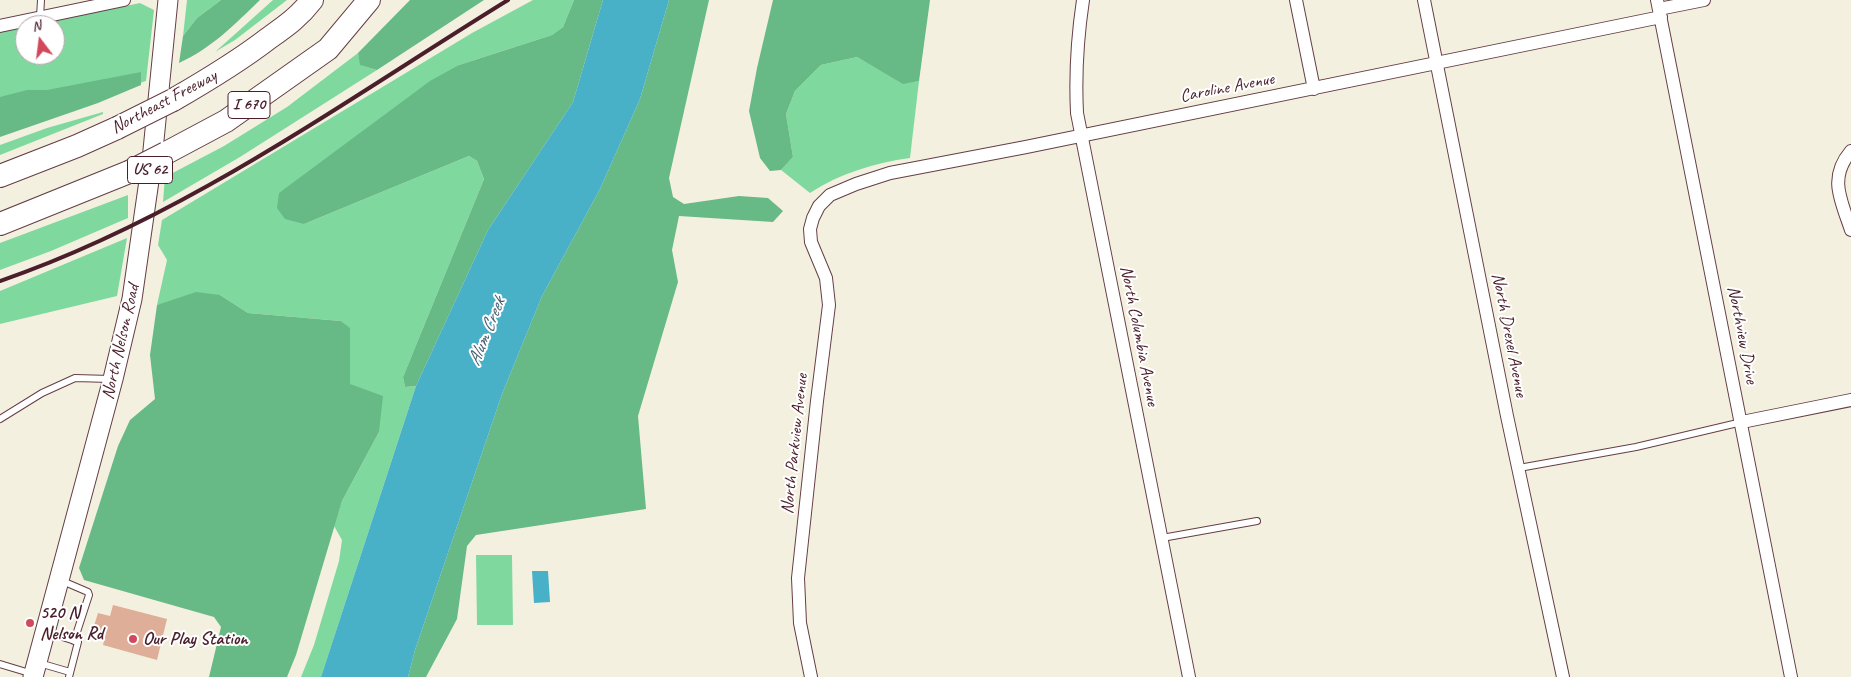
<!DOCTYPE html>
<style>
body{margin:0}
#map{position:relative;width:1851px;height:677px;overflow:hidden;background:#f4f0df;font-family:Caveat,sans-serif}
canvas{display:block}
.north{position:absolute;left:15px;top:15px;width:50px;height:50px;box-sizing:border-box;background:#fff;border:1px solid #b7a5aa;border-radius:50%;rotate:345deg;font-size:14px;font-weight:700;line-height:20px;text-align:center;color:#4a1f2b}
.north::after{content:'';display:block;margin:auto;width:18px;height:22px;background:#d1495b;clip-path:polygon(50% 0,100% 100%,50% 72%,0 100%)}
</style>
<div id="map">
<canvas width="1851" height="677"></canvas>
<div class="north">N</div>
</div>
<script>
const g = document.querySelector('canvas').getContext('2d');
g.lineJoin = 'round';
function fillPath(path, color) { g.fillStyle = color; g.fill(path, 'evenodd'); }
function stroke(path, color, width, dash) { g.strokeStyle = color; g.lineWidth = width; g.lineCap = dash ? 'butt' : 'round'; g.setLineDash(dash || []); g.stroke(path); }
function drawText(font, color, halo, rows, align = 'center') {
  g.font = font + ' Caveat,sans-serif'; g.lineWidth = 4; g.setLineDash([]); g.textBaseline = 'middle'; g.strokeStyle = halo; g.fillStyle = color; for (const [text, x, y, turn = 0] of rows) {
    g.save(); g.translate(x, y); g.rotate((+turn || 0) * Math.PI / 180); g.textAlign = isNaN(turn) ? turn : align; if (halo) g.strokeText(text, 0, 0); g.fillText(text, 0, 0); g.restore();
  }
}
const green = new Path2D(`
 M187,0H221L197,18L183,36Z
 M273,0H287L235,40L215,52Z
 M533,0H574L563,27L552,35L459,65L304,224L469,156L477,161L484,179L403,377L405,387L416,386L321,677H301L314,645L339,561L342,540L334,526L342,501L379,432L350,384V329L341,321L248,313L220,295L157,305L167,260L158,245L162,220L472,33Z
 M140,3L154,10L146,81L0,127V32L25,27V55H55V25H35Z
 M358,53L361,65L377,70L240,157L163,202L165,177L224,146L287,107Z
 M857,57L903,83L919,81L910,158C875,163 840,173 810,193L781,170L793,157L786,114L795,91L821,65Z
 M103,112V114L0,155V145L47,128Z
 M128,195V218L51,251L0,270V243Z
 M127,238L117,296L0,324V291Z
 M476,555H512L513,625H477Z`);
const forest = new Path2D(`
 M221,0H260C235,24 212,48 179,63L183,36L197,18Z
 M410,0H484L377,70L360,65L358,53Z
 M574,0H603L573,102L488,230L416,386L405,387L403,377L484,179L477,161L469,156L304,224L285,219L277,208L279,193L430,81L459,65L552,35L563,27Z
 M669,0H709L669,178L673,197L684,204L739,196L768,198L783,211L773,222L679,216L672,250L678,282L638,416L646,509L476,535L467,546L457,619L426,677H408L415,650L502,394L542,296L600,189L640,99Z
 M773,0H930L919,81L903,84L857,57L821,65L795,91L786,114L793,157L781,170L770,171L760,158L749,111L757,68Z
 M141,72V85L98,103L0,137V97L27,90H47Z
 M196,292L220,295L248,313L341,321L350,328V384L383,396L379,432L342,501L296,655L287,677H209L221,627L214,617L84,580L79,568L118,446L130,420L155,399L150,355L157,305Z`);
const water = new Path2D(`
 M603,0H669L640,99L600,189L542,296L502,394L415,650L408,677H321L416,386L488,230L573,102Z
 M532,571H548L550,602L534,603Z`);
const building = new Path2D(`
 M113,605L167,619L157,660L103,645L106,632L93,629L98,613L110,616Z`);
const service = new Path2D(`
 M40,17L41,0
 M0,419L42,393L75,378L110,379
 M1519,468L1636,447L1742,422
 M1162,538L1257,521
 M60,580L88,592L89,595L74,641
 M47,632L78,642L69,677
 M39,663L70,672
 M0,664L33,674`);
const minor = new Path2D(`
 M1083,0C1077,40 1075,72 1077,113L1189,677
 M1296,0L1314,89
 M1424,0L1507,416L1563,677
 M1657,0L1791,677
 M1659,9L1704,0
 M0,26L124,0
 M1851,151C1828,178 1841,200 1851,230
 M1742,422L1851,400
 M811,677L800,623L798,578L817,401L829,305L826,278L811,242L810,229L813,218L819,206L830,195L856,184L890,173L1026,147L1661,17`);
const primary = new Path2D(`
 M33,677L113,379L132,299L152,160L168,0`);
const motorway = new Path2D(`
 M173,100C206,81 238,62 269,38C286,26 299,17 312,0
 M166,153L226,121L328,49L369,0
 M0,176L77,146L117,128
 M0,224L129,172`);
const rail = new Path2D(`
 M0,281C184,218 344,101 508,0`);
const motorwayBridge = new Path2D(`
 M117,128L173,100
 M129,172L166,153`);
const markers = [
 [30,623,5,"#d1495b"],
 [133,639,5,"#d1495b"]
];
const shields = [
 [249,105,42],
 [150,170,45]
];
const shieldNames = [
 ["I 670",249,105],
 ["US 62",150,170]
];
const streetNames = [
 ["Caroline Avenue",1227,88,-11],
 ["Northeast Freeway",164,102,-28],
 ["North Drexel Avenue",1509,335,79],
 ["Northview Drive",1742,335,79],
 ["North Columbia Avenue",1139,336,79],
 ["North Nelson Road",121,342,-77],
 ["North Parkview Avenue",795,444,-84]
];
const poiNames = [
 ["520 N",40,613],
 ["Nelson Rd",40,634],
 ["Our Play Station",143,639]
];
const waterNames = [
 ["Alum Creek",487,332,-68]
];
fillPath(green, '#7fd99f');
fillPath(forest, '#67b986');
fillPath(water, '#48b0c7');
fillPath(building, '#deae98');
stroke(service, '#643e46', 8);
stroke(minor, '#643e46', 14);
stroke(primary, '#643e46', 21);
stroke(motorway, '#643e46', 24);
stroke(service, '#fff', 6);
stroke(minor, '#fff', 12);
stroke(primary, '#fff', 19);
stroke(motorway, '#fff', 22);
stroke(rail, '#4a1f2b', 4);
stroke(motorwayBridge, '#643e46', 24, []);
stroke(motorwayBridge, '#fff', 22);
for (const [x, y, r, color] of markers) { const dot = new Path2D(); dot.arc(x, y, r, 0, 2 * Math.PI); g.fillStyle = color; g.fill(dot); stroke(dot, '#fff', 2); }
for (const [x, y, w] of shields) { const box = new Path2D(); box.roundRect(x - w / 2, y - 13.5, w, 27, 4); g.fillStyle = '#fff'; g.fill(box); stroke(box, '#4a1f2b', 1); }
drawText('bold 16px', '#4a1f2b', null, shieldNames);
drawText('18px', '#4a1f2b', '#fff', streetNames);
drawText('bold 18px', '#4a1f2b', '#fff', poiNames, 'left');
drawText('italic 19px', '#496071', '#fff', waterNames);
</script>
